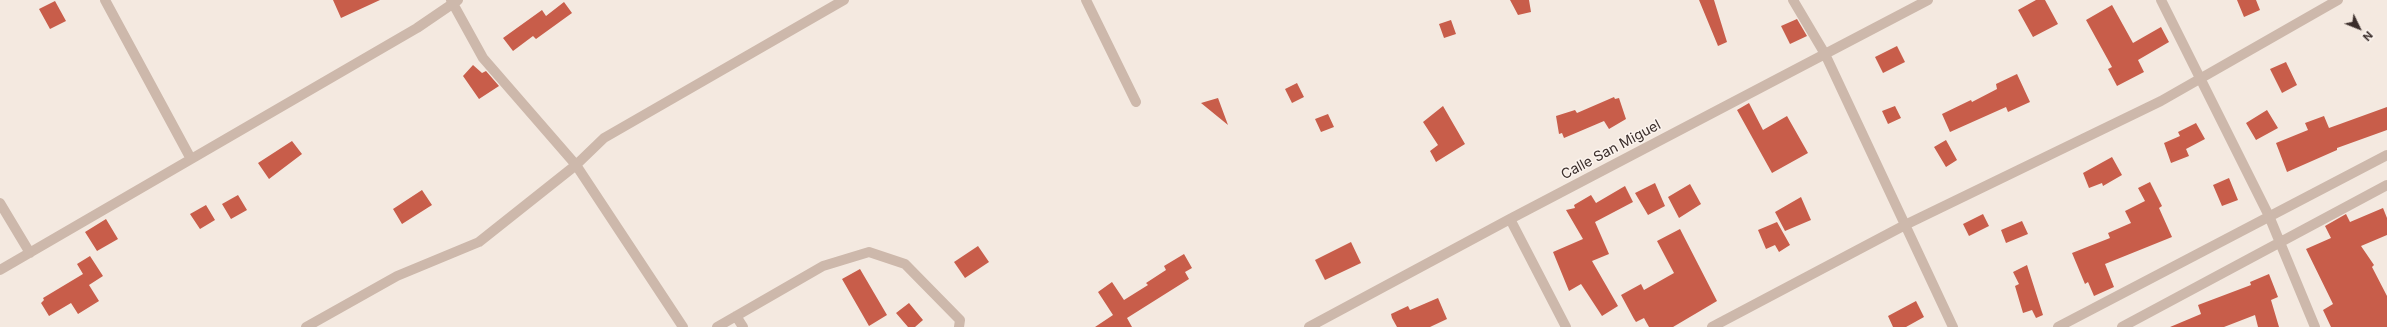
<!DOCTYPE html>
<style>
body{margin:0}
#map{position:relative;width:2387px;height:327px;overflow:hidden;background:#f4e9e0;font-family:Inter,sans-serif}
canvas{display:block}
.north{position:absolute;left:2339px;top:8px;width:40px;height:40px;-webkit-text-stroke:3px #fbf3ed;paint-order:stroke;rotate:133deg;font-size:11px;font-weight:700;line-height:16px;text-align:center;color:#3b2e2b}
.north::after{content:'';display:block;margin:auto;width:14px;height:18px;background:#3b2e2b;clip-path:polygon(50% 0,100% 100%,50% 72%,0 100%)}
</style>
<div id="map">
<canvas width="2387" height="327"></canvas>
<div class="north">N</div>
</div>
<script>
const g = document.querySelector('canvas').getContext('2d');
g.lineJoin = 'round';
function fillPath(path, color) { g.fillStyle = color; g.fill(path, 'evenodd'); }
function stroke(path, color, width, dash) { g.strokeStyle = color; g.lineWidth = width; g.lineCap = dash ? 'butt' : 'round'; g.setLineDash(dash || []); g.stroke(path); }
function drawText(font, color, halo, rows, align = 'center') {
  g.font = font + ' Inter,sans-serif'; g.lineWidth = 3; g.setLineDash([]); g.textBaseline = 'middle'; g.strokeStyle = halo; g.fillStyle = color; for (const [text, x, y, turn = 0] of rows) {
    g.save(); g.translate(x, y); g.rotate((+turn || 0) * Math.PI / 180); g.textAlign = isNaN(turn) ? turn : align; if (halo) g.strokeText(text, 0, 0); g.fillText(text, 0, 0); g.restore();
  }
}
const building = new Path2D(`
 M333,0H380L341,18Z
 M1510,0H1529L1531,12L1518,15Z
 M1699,0H1714L1727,42L1718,46Z
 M2036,0H2045L2058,24L2033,37L2018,10Z
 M2237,0H2256L2260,10L2244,17Z
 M55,1L66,21L50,29L39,9Z
 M564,2L572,13L536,39L533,36L513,51L503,38L542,10L546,16Z
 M2112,5L2133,43L2161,27L2169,42L2138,60L2144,72L2117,86L2108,69L2112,67L2086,20Z
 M1797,19L1807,36L1790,44L1781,26Z
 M1451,20L1456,34L1444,38L1439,24Z
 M1897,46L1905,62L1883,73L1875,57Z
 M2286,62L2297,85L2282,93L2270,69Z
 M473,65L482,73L486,71L499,86L479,99L463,76Z
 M2017,74L2030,102L2008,112L2006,107L1950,132L1942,114L1971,100L1972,102L1997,89L1996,84Z
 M1297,83L1304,97L1292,103L1285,89Z
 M1614,97L1615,99L1619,98L1626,119L1609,129L1604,121L1564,138L1562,133L1559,134L1556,116L1575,110L1577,113Z
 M1218,98L1228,125L1201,103Z
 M1749,103L1763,130L1787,116L1808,153L1772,173L1737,110Z
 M1443,106L1465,144L1436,162L1430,151L1438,145L1423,122Z
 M1895,106L1901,118L1888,124L1882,111Z
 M2387,107V130L2337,148V150L2287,172L2276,143L2308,130L2305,123L2324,116L2329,128Z
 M2267,110L2278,128L2256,140L2246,123Z
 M1328,114L1334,127L1321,132L1315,119Z
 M2196,123L2205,139L2186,149L2189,156L2171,163L2164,143L2180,136L2178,132Z
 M1946,140L1957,160L1946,167L1934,147Z
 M292,141L302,154L269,179L258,163Z
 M2112,157L2122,175L2103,186L2102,183L2089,188L2083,173Z
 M2229,178L2238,200L2222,206L2213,185Z
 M2150,182L2162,206L2159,208L2172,237L2105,264L2114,287L2094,296L2088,282L2085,284L2072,253L2110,238L2108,233L2131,223L2125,211L2145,201L2138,188Z
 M1655,183L1665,206L1648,215L1635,193Z
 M1690,184L1701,204L1679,218L1668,197Z
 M1625,186L1633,202L1595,222L1609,254L1592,261L1618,306L1602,316L1581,284L1569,291L1553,252L1583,239L1566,210L1575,208L1574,205L1591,195L1596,203Z
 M422,190L432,205L402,224L393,209Z
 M238,195L247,210L231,219L222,204Z
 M1801,197L1811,220L1785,231L1775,212Z
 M206,205L215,220L200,229L190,214Z
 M2383,208L2387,218V235L2361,246L2374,265L2372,267L2387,296V327H2331L2323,310L2333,304L2306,249L2331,238L2325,226L2346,214L2350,222Z
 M1983,214L1989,226L1969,236L1963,224Z
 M106,219L118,239L97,251L85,232Z
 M2022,221L2028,234L2006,243L2001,230Z
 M1777,222L1790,245L1779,252L1775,245L1766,249L1758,230Z
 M1680,229L1717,301L1673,327H1649L1644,318L1636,322L1634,319L1621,295L1641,284L1644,290L1674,273L1657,241Z
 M1351,242L1361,263L1325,280L1315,260Z
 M978,246L989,262L965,278L954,262Z
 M1184,254L1192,268L1185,272L1189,279L1127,318L1132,327H1095L1113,315L1098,292L1112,282L1124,300L1148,285L1146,283L1166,270L1164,266Z
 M90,256L103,276L89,285L99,301L78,314L71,303L49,316L41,303L44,300L43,298L83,274L77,264Z
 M2027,265L2043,315L2036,318L2032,310L2023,313L2015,286L2019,284L2013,272Z
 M860,269L887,315L869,326L842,279Z
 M2269,274L2278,297L2271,300L2279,327H2258L2255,315L2224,327H2170L2201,314L2198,305L2251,285L2250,282Z
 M1438,298L1447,319L1430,327H1397L1392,318L1391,314L1408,306L1410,310Z
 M1916,301L1924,317L1906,327H1893L1888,316Z
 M909,303L923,320L915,327H908L896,313Z`);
const minor = new Path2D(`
 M105,0L191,159
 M451,0L483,58L576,165L683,327
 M1086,0L1136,102
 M1793,0L1825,54L1953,327
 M2161,0L2269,216L2315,327
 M0,203L30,253
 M1510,219L1566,327
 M0,270L417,28L458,0
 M736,316L743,327
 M306,327L397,276L479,242L576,165L604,138L844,0
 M717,327L823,266L869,252L905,264L960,320L959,327
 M1309,327L1510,219L1928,0
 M1712,327L1905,225L2161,101L2338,0
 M2058,327L2387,155
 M2122,327L2387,185`);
const streetNames = [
 ["Calle San Miguel",1611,150,-28]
];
fillPath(building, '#c85d4a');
stroke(minor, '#cdb8ab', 10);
drawText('14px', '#3b2e2b', '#fbf3ed', streetNames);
</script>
